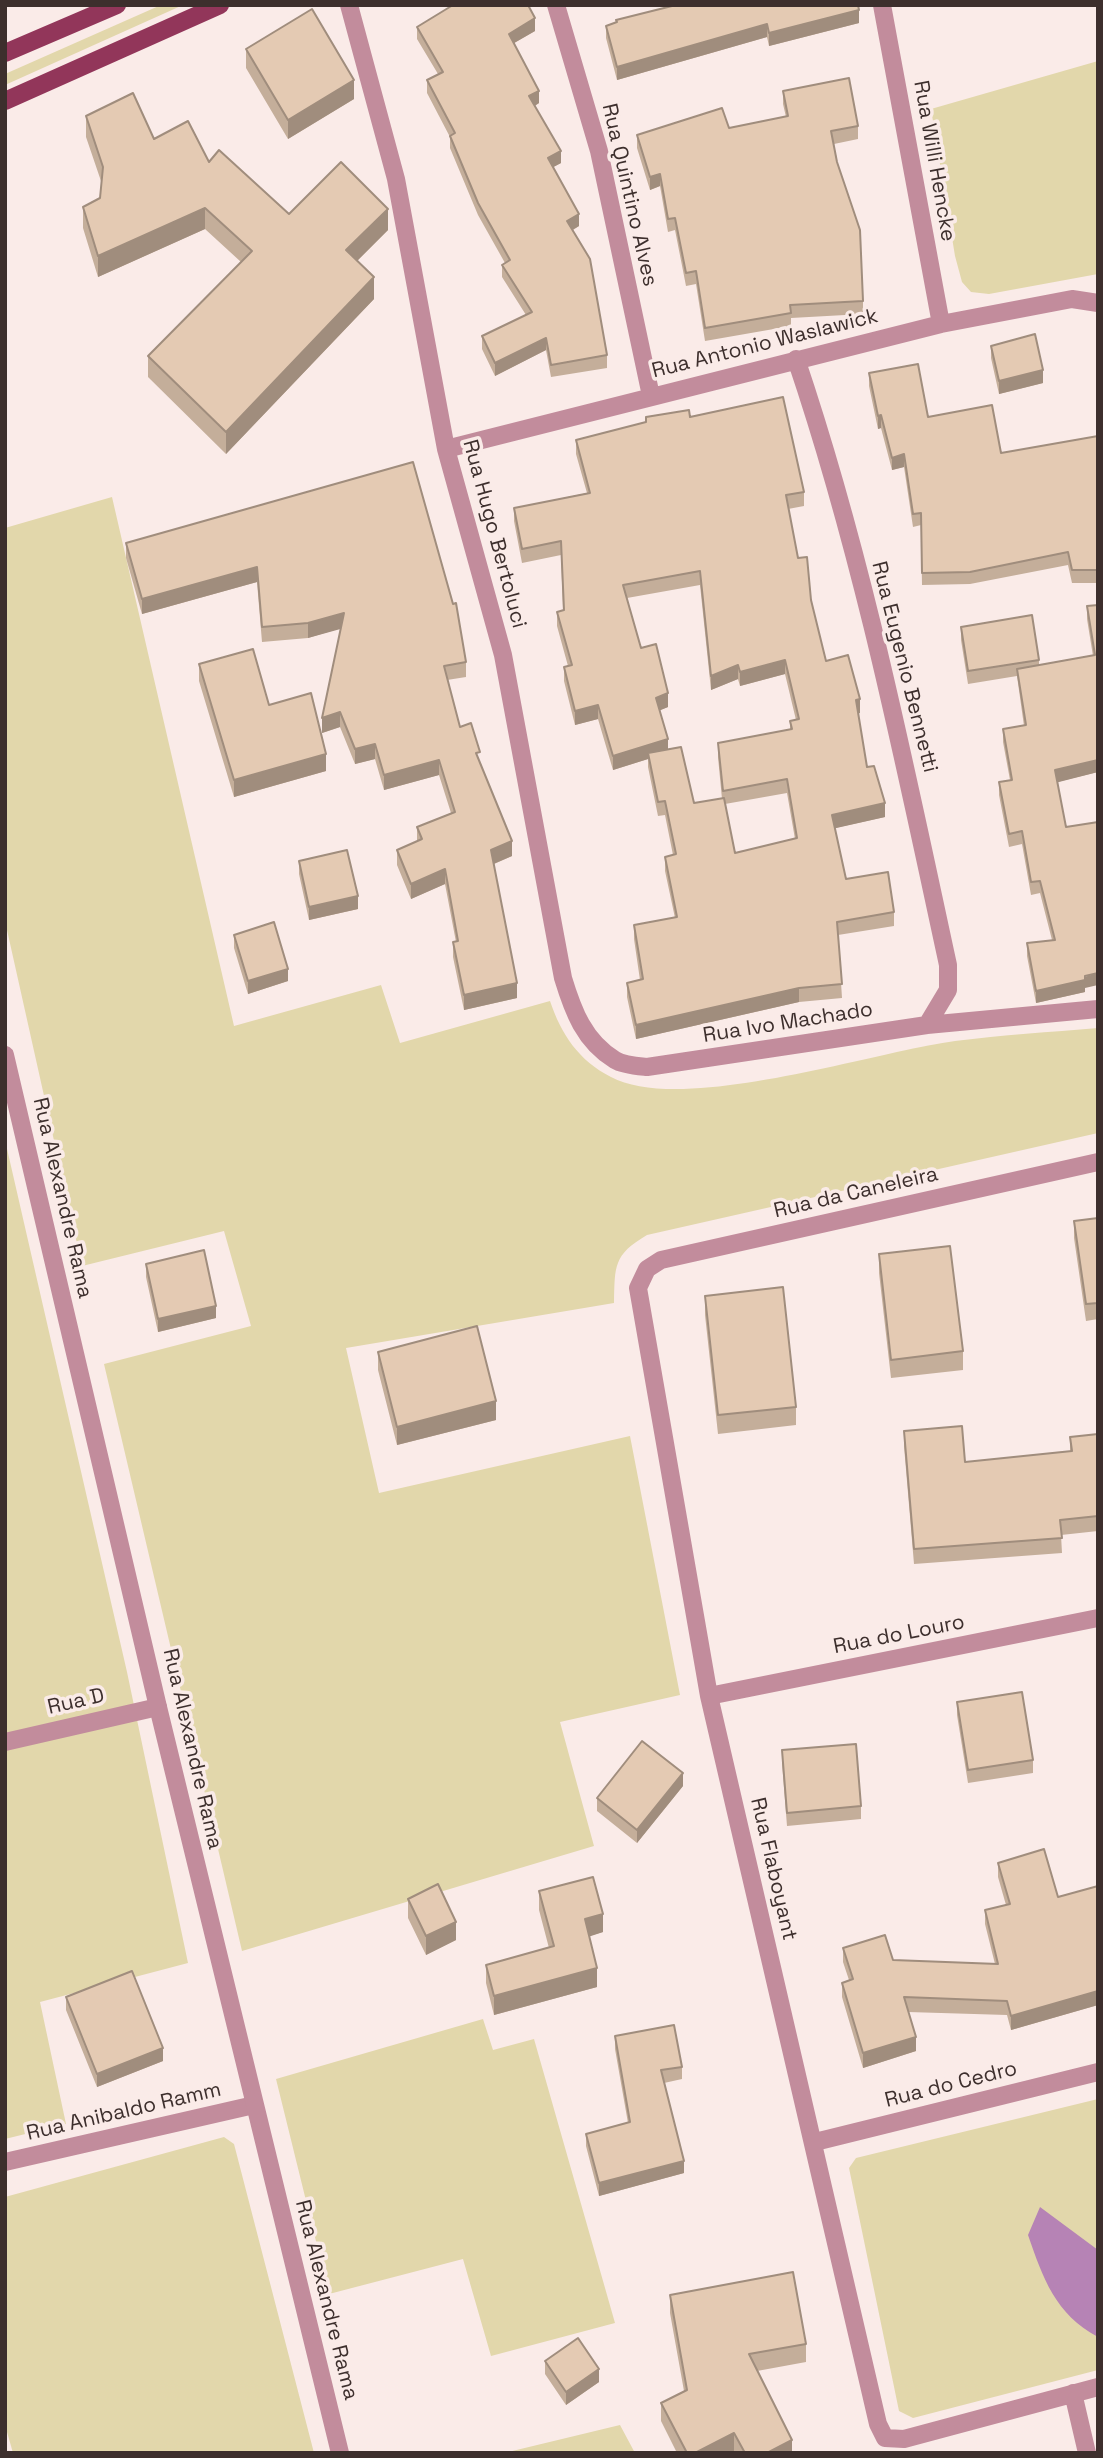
<!DOCTYPE html>
<style>
body{margin:0}
#map{position:relative;width:1103px;height:2458px;overflow:hidden;background:#faebe8;font-family:"Space Grotesk",sans-serif}
canvas{display:block}
.frame{position:absolute;inset:0;border:7px solid #3d2f2d;pointer-events:none}
</style>
<div id="map">
<canvas width="1103" height="2458"></canvas>
<div class="frame"></div>
</div>
<script>
const g = document.querySelector('canvas').getContext('2d');
g.lineJoin = 'round';
function fillPath(path, color) { g.fillStyle = color; g.fill(path, 'evenodd'); }
function stroke(path, color, width, dash) { g.strokeStyle = color; g.lineWidth = width; g.lineCap = dash ? 'butt' : 'round'; g.setLineDash(dash || []); g.stroke(path); }
function drawText(font, color, halo, rows, align = 'center') {
  g.font = font + ' "Space Grotesk",sans-serif'; g.lineWidth = 7; g.setLineDash([]); g.textBaseline = 'middle'; g.strokeStyle = halo; g.fillStyle = color; for (const [text, x, y, turn = 0] of rows) {
    g.save(); g.translate(x, y); g.rotate((+turn || 0) * Math.PI / 180); g.textAlign = isNaN(turn) ? turn : align; if (halo) g.strokeText(text, 0, 0); g.fillText(text, 0, 0); g.restore();
  }
}
const green = new Path2D(`
 M161,5H183L5,85V74Z
 M1098,61V274L989,294L971,292L962,282L955,256L931,109Z
 M112,497L234,1026L381,985L400,1043L550,1001C561,1034 579,1061 611,1077C682,1115 873,1052 955,1041C1002,1035 1050,1032 1098,1028V1133L647,1235C613,1255 615,1266 614,1303L346,1348L379,1493L630,1436L680,1695L560,1722L594,1846L242,1951L104,1364L251,1326L224,1231L82,1266L5,921V528Z
 M5,1140L127,1672L188,1963L40,2002L66,2124L5,2139Z
 M483,2019L493,2050L534,2039L615,2323L491,2356L463,2259L329,2294L276,2079Z
 M1098,2099V2370L913,2418L899,2411L849,2168L856,2158Z
 M224,2137L234,2144L314,2453H13L5,2425V2197Z
 M620,2425L635,2453H504Z`);
const water = new Path2D(`
 M1040,2207L1098,2250V2337C1055,2314 1043,2278 1028,2235Z`);
const minor = new Path2D(`
 M349,5L396,179L446,449L503,655L563,978C573,1011 584,1041 615,1060C623,1065 637,1066 647,1067L927,1025L948,990V965C904,762 863,557 796,359
 M556,5L599,151L651,396
 M882,5L941,324
 M446,449L941,324L1072,299L1098,303
 M927,1025L1098,1009
 M1098,1162L661,1260L647,1269L638,1288L709,1696L878,2424L885,2438L904,2439L1098,2387
 M709,1696L1098,1618
 M5,1742L158,1707
 M815,2142L1098,2072
 M5,2162L254,2105
 M1073,2393L1087,2453`);
const tertiary = new Path2D(`
 M5,1055L158,1707L340,2453`);
const primary = new Path2D(`
 M5,53L117,5
 M5,101L220,5`);
const wall = new Path2D(`
 M616,20L859,23L769,46L767,37L617,80L606,38V26L616,23Z
 M417,27L535,31L514,43L539,103L535,106L561,163L553,167L579,226L573,230L607,355V368L551,377L546,350L495,376L482,349V336L526,315L502,277V265L505,263L478,215L450,148V137L427,93V80L438,74L417,39Z
 M246,49L354,99L288,139L246,68Z
 M783,91L858,126V139L834,144L863,301V314L791,318V326L705,341L696,284L686,286L675,230L668,232L660,186L650,190L637,148V135L729,128L786,117L783,104Z
 M86,116L154,139L209,162L289,214L388,230L357,261L374,299L226,454L148,377V356L241,262L205,229L98,277L83,228V207L100,198L102,184L86,137Z
 M991,346L1043,383L999,394L991,358Z
 M869,373L928,417L1001,453L1098,436V583H1072L1068,565L970,584L922,585L921,525L913,527L904,467L892,470L881,428L878,429L869,386Z
 M646,417H690L804,492V506L788,509L798,558L811,600L826,661L860,713H858L867,767L885,817L835,828L846,879L894,912V926L838,935L842,998L799,1002L636,1039L627,997V983L640,980L634,939V925L675,918L665,871V857L673,855L665,815L658,816L648,767V759L613,770L598,719L575,725L564,681V667L568,666L557,626V612L563,610L561,555L522,563L514,521V508L587,493L576,454V440L646,422ZM700,585L711,690L738,679L740,686L785,674L796,720L790,721V730L718,743V757L722,799L694,803L668,749L660,710L668,707L641,648L627,598ZM787,793L795,839L735,853L725,804Z
 M413,462L466,662V677L447,680L460,727L480,762L512,856L494,864L517,998L464,1010L453,957V942H456L445,884L411,899L397,865V850L417,842V827L451,813L439,775L384,790L375,759L355,764L340,727L322,733L341,628L308,638L262,642L257,582L142,614L126,558V543Z
 M1098,605V772L1057,782L1085,992L1036,1003L1027,956V943L1052,940L1040,893L1031,895L1022,844L1009,847L999,795V782L1010,780L1003,742V729L1024,726L1017,676L968,684L961,640V627L1039,660V665L1093,656L1087,619V606Z
 M199,664L269,705L326,771L234,797L199,681Z
 M299,861L358,909L309,920L299,874Z
 M234,935L288,981L248,994L234,948Z
 M1098,1218V1319L1086,1321L1074,1238V1221Z
 M879,1254L963,1351V1370L891,1378L879,1273Z
 M146,1264L216,1318L158,1332L146,1277Z
 M705,1296L796,1407V1425L718,1434L705,1315Z
 M378,1352L496,1420L397,1445L378,1370Z
 M904,1431L965,1462L1070,1452V1437L1098,1434V1531L1061,1535L1062,1553L914,1564L904,1446Z
 M957,1702L1033,1760V1773L968,1783L957,1715Z
 M782,1750L861,1806V1819L787,1826L782,1763Z
 M683,1786L637,1843L597,1811V1798Z
 M998,1863L1058,1897L1098,1886V2005L1011,2030L1007,2015L908,2012L916,2051L863,2068L842,1997V1983L849,1980L843,1962V1948L893,1960L995,1964L985,1924V1910L1006,1905L998,1877Z
 M539,1891L603,1932L589,1936L597,1987L494,2015L486,1983V1965L549,1948L539,1910Z
 M408,1899L456,1940L426,1955L408,1918Z
 M66,1997L163,2061L97,2087L66,2010Z
 M615,2036L682,2067V2079L664,2083L684,2173L599,2196L586,2146V2134L628,2123L615,2049Z
 M670,2295L806,2344V2362L757,2371L792,2453H735L734,2451L732,2453H677L661,2421V2403L684,2391L670,2313Z
 M545,2361L599,2382L566,2405L545,2374Z`);
const shadedWall = new Path2D(`
 M859,10V23L769,46V33Z
 M535,18V31L509,46V34Z
 M767,24V37L617,80V67Z
 M354,80V99L288,139V120Z
 M539,91V103L529,109V96Z
 M561,151V163L548,170V158Z
 M660,174V186L650,190V177Z
 M205,208V229L98,277V256Z
 M388,209V230L346,272V250Z
 M579,214V226L567,233V221Z
 M374,277V299L226,454V432Z
 M546,338V350L495,376V363Z
 M1043,370V383L999,394V381Z
 M881,415V428L878,429V416Z
 M904,454V467L892,470V458Z
 M257,567V582L142,614V599Z
 M344,613V628L308,638V623Z
 M785,660V674L740,686V672Z
 M738,665V679L711,690V676Z
 M668,693V707L656,712V698Z
 M860,699V713L856,714V700Z
 M598,705V719L575,725V711Z
 M340,712V727L322,733V718Z
 M668,739V753H648V759L613,770V756Z
 M375,744V759L355,764V749Z
 M326,754V771L234,797V780Z
 M439,760V775L384,790V775Z
 M1098,760V772L1055,783V770Z
 M885,803V817L832,829V815Z
 M512,841V856L491,865V850Z
 M445,869V884L411,899V884Z
 M358,896V909L309,920V907Z
 M288,969V981L248,994V981Z
 M1098,973V985L1085,988V992L1036,1003V991Z
 M517,983V998L464,1010V995Z
 M799,988V1002L636,1039V1025Z
 M216,1306V1318L158,1332V1319Z
 M496,1401V1420L397,1445V1427Z
 M683,1773V1786L637,1843V1830Z
 M603,1914V1932L585,1938V1919Z
 M456,1922V1940L426,1955V1936Z
 M597,1968V1987L494,2015V1996Z
 M1098,1991V2005L1011,2030V2016Z
 M916,2037V2051L863,2068V2053Z
 M163,2048V2061L97,2087V2074Z
 M684,2161V2173L599,2196V2183Z
 M599,2369V2382L566,2405V2392Z
 M734,2433V2451L732,2453H695Z
 M792,2440V2453H767Z`);
const building = new Path2D(`
 M453,5H528L535,18L509,34L539,91L529,96L561,151L548,158L579,214L567,221L590,259L607,355L551,365L546,338L495,363L482,336L532,312L502,265L510,260L478,203L450,136L455,133L427,80L443,72L417,27Z
 M676,5H858L859,10L769,33L767,24L617,67L606,26L617,22L616,20Z
 M312,9L354,80L288,120L246,49Z
 M849,78L858,126L831,131L837,162L860,230L863,301L790,305L791,313L705,328L696,271L686,273L675,218L668,219L660,174L650,177L637,135L722,108L729,128L788,116L783,91Z
 M133,93L154,139L188,121L209,162L219,150L289,214L341,162L388,209L346,250L374,277L226,432L148,356L252,251L205,208L98,256L83,207L100,198L103,167L86,116Z
 M1035,334L1043,370L999,381L991,346Z
 M918,364L928,417L992,405L1001,453L1098,436V570H1072L1068,552L970,572L922,573L921,513L913,514L904,454L892,458L881,415L878,416L869,373Z
 M783,397L804,492L786,495L798,558L807,557L811,600L826,661L848,655L860,699L856,700L867,767L874,766L885,803L832,815L846,879L888,872L894,912L837,922L842,984L799,988L636,1025L627,983L643,979L634,925L677,917L665,857L676,854L665,801L658,802L648,753L681,747L694,803L724,798L735,853L797,838L787,779L723,791L718,743L792,729L790,721L799,719L785,660L740,672L738,665L711,676L700,571L623,585L641,648L656,644L668,693L656,698L668,739L613,756L598,705L575,711L564,667L572,665L557,612L564,610L561,541L522,549L514,508L590,493L576,440L646,422V417L689,410L690,417Z
 M413,462L453,604L456,603L466,662L444,666L460,727L471,723L480,752L476,753L512,841L491,850L517,983L464,995L453,942L458,941L445,869L411,884L397,850L422,839L417,827L455,812L439,760L384,775L375,744L355,749L340,712L322,718L344,613L308,623L262,627L257,567L142,599L126,543Z
 M1098,605V760L1055,770L1066,827L1098,822V973L1085,976V980L1036,991L1027,943L1055,940L1040,881L1031,882L1022,831L1009,834L999,782L1012,780L1003,729L1026,725L1017,669L1095,655L1087,606Z
 M1032,615L1039,660L968,671L961,627Z
 M253,649L269,705L311,693L326,754L234,780L199,664Z
 M347,850L358,896L309,907L299,861Z
 M274,922L288,969L248,981L234,935Z
 M1098,1218V1303L1086,1304L1074,1221Z
 M950,1246L963,1351L891,1360L879,1254Z
 M204,1250L216,1306L158,1319L146,1264Z
 M783,1287L796,1407L718,1415L705,1296Z
 M477,1326L496,1401L397,1427L378,1352Z
 M962,1426L965,1462L1072,1451L1070,1437L1098,1434V1516L1060,1520L1062,1538L914,1549L904,1431Z
 M1022,1692L1033,1760L968,1770L957,1702Z
 M642,1741L683,1773L637,1830L597,1798Z
 M856,1744L861,1806L787,1813L782,1750Z
 M1044,1849L1058,1897L1098,1886V1991L1011,2016L1007,2001L904,1997L916,2037L863,2053L842,1983L853,1979L843,1948L885,1935L893,1960L998,1964L985,1910L1010,1904L998,1863Z
 M593,1877L603,1914L585,1919L597,1968L494,1996L486,1965L554,1946L539,1891Z
 M438,1884L456,1922L426,1936L408,1899Z
 M132,1971L163,2048L97,2074L66,1997Z
 M674,2025L682,2067L661,2070L684,2161L599,2183L586,2134L630,2122L615,2036Z
 M793,2272L806,2344L749,2354L792,2440L767,2453H745L734,2433L695,2453H687L661,2403L687,2390L670,2295Z
 M578,2338L599,2369L566,2392L545,2361Z`);
const streetNames = [
 ["Rua Willi Hencke",934,161,80],
 ["Rua Quintino Alves",629,195,77],
 ["Rua Antonio Waslawick",765,344,-14],
 ["Rua Hugo Bertoluci",494,534,75],
 ["Rua Eugenio Bennetti",904,667,76],
 ["Rua Ivo Machado",788,1023,-9],
 ["Rua da Caneleira",856,1193,-13],
 ["Rua Alexandre Rama",62,1198,77],
 ["Rua do Louro",899,1635,-11],
 ["Rua D",76,1702,-13],
 ["Rua Alexandre Rama",192,1749,77],
 ["Rua Flaboyant",773,1869,77],
 ["Rua do Cedro",951,2085,-14],
 ["Rua Anibaldo Ramm",124,2112,-13],
 ["Rua Alexandre Rama",326,2300,76]
];
fillPath(green, '#e2d7ab');
fillPath(water, '#b683b5');
stroke(minor, '#c28c9c', 18);
stroke(tertiary, '#c28c9c', 18);
stroke(primary, '#92365a', 18);
fillPath(wall, '#c4ae9a');
fillPath(shadedWall, '#a08d7d');
fillPath(building, '#e4cab3');
stroke(building, '#a08d7d', 2);
drawText('21px', '#3d2f2d', '#faebe8', streetNames);
</script>
